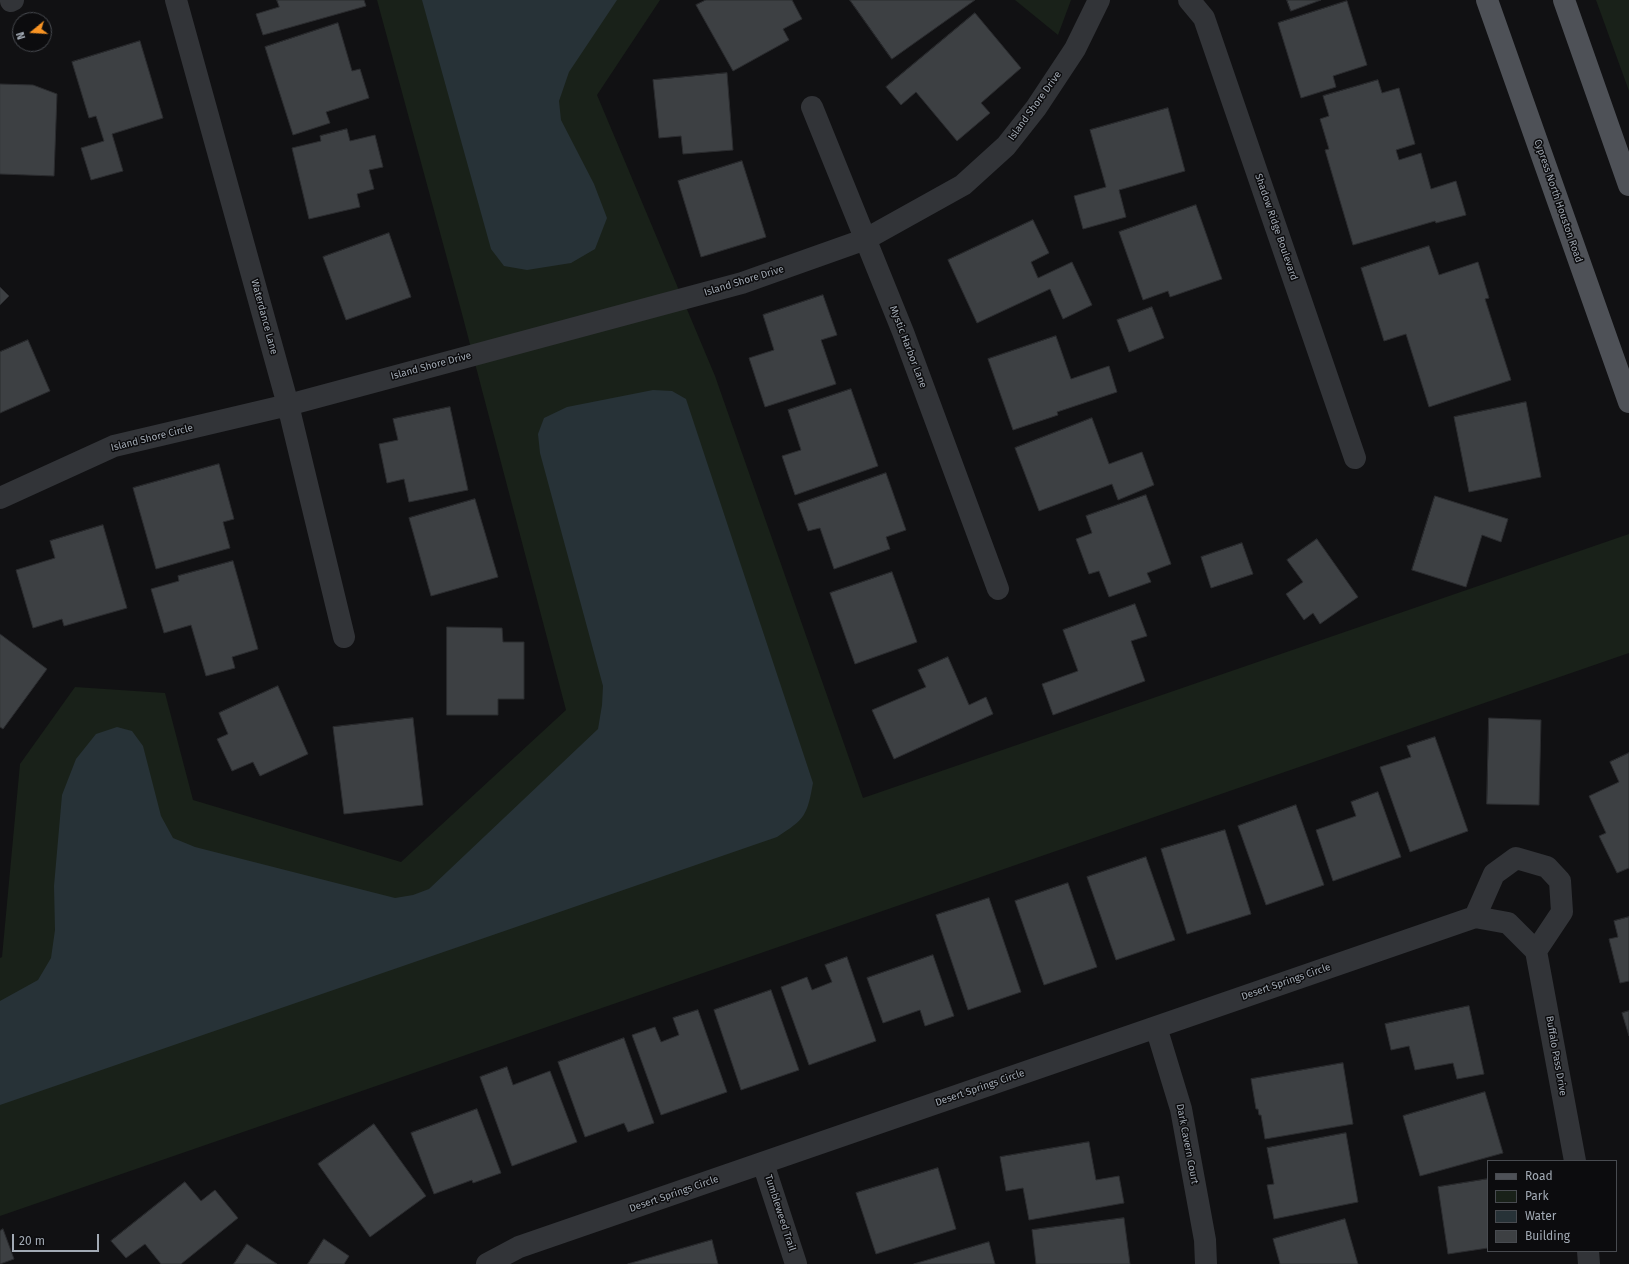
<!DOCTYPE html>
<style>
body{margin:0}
#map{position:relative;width:1629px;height:1264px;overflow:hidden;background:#111113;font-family:"Fira Sans",sans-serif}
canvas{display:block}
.legend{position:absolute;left:1487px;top:1160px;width:130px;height:92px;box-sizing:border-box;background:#0c0c0e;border:1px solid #484b50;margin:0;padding:5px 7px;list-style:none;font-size:12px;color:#a2aab4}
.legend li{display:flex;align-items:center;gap:8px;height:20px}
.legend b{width:20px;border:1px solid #484b50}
.north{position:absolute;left:12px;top:12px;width:40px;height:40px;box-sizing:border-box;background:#0c0c0e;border:1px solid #484b50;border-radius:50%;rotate:252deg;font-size:11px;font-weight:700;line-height:16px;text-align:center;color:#a2aab4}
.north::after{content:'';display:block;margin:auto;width:14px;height:18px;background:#f89424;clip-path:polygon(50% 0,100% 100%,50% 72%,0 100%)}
.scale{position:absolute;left:12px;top:1234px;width:87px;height:18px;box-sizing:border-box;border:2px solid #a2aab4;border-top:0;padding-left:5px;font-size:12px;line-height:14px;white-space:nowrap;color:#a2aab4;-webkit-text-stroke:3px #0c0c0e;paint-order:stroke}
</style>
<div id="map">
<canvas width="1629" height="1264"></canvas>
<ul class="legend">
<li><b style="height:5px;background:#4e5157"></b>Road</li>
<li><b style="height:11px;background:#192119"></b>Park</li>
<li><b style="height:11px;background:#273237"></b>Water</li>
<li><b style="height:11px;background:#3d4043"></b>Building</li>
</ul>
<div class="north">N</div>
<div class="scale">20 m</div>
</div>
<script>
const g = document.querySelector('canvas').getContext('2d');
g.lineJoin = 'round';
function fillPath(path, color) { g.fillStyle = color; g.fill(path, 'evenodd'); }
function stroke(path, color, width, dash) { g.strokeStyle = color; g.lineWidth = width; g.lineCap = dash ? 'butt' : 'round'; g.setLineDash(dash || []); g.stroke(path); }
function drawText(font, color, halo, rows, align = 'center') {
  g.font = font + ' "Fira Sans",sans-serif'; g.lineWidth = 3; g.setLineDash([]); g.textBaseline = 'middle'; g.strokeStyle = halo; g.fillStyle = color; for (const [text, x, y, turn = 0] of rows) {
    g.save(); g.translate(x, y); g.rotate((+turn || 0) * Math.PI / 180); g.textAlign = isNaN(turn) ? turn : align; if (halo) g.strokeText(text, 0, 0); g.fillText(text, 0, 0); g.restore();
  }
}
const green = new Path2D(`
 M377,0H660L597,95L715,376L863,798L1629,534V653L0,1216V958L2,957L20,764L75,687L165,693L193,800L401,862L566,710L461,310Z
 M1015,0H1071L1058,35Z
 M1596,0H1629V91Z`);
const water = new Path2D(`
 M422,0H617L569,72L559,101L561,120L594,184L607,218L595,249L571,263L527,270L504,266L491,249Z
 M653,390L672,391L686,399L813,783C807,816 805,819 777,837L0,1105V1001L38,980L51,958L55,930L54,886L62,795L76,759L96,734L117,727L132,731L143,746L161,816L173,838L195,847L395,898L413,895L429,889L598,729L602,705L603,686L540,453L538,434L544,418L567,407Z`);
const building = new Path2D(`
 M277,0H364L366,6L263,35L256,14L279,7Z
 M706,0H792L802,19L783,29L789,40L733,71L696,5Z
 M850,0H975L892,59Z
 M1287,0H1321L1291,11Z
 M1347,1L1367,65L1333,76L1336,87L1301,98L1278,23Z
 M975,13L1021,68L981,103L990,113L957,141L916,92L901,105L886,87Z
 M338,23L352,71L360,69L369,98L326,112L330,123L293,135L265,47Z
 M140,41L163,118L112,134L123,171L91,180L81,148L104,141L96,116L89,118L72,62Z
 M727,73L733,150L683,154L681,136L659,138L653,80Z
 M1378,80L1382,93L1399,88L1415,144L1396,150L1399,160L1421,153L1431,189L1456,181L1466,215L1436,223L1435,221L1353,245L1325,150L1329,149L1320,119L1329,116L1323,96Z
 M0,84L33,85L57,94L54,176L0,174Z
 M1168,108L1185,171L1119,190L1126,217L1083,229L1074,196L1106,187L1090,130Z
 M347,129L350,141L375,135L383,167L369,170L374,189L357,194L360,207L309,219L292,148L321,141L320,136Z
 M742,161L766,237L701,257L678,181Z
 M1196,205L1222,279L1170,297L1168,291L1143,300L1119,232Z
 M1033,220L1049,253L1031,262L1038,278L1072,262L1092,305L1063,319L1050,289L977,323L948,260Z
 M389,233L411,297L346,320L323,257Z
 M1429,246L1439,275L1478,262L1489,298L1485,299L1511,380L1429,407L1406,334L1384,341L1361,268Z
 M0,287L9,296L0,305Z
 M823,295L837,335L821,340L836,384L765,407L749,358L774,350L763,315Z
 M1152,307L1164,338L1129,352L1117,320Z
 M1056,336L1071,379L1109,366L1117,392L1057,412L1058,415L1013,430L988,359Z
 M28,340L50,391L0,413V352Z
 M851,389L878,466L795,495L782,456L801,450L788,410Z
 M1526,402L1541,477L1469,492L1454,417Z
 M450,407L468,490L409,502L404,479L387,483L379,444L398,440L393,419Z
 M1092,418L1109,464L1142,452L1154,485L1118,500L1112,484L1039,511L1015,448Z
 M219,464L234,519L223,522L230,548L156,569L133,488Z
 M886,473L906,530L886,537L890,549L834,569L820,528L808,531L798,504Z
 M1146,495L1171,564L1147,573L1151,582L1109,597L1099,571L1089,574L1076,539L1092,533L1086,516Z
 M1435,496L1508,519L1501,542L1482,535L1466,587L1412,570Z
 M475,499L498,577L431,596L409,518Z
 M103,525L127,608L64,626L62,619L33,628L16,570L55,558L50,541Z
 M1317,539L1358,597L1320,624L1313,613L1304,620L1286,594L1303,582L1287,560Z
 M1242,543L1253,574L1211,588L1201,557Z
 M233,561L258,649L232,657L235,668L206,676L191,625L164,633L151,589L179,581L178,576Z
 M892,572L917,642L855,664L830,593Z
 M1135,604L1147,636L1131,641L1145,681L1053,715L1042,684L1078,671L1063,630Z
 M447,627L502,628L503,642H524V699H498V715H447Z
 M0,634L47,669L3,729L0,727Z
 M948,657L969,705L986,697L993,714L894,759L872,710L926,687L918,670Z
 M278,686L308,754L260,776L253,762L232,771L217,739L228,734L219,713Z
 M413,718L423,805L344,814L333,727Z
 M1489,718L1541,720L1539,805L1487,804Z
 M1435,737L1468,831L1410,852L1380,767L1411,757L1407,746Z
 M1629,753V868L1617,873L1599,836L1606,833L1589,796L1619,782L1610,762Z
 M1378,792L1401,857L1333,881L1316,830L1356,816L1351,802Z
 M1296,805L1324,885L1266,905L1238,826Z
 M1225,830L1251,914L1187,934L1161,849Z
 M1146,857L1175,940L1116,960L1087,877Z
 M1068,883L1097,967L1044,985L1015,901Z
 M989,898L1021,992L968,1010L936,915Z
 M1629,917V981L1620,983L1609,939L1618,937L1614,921Z
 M933,955L954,1016L925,1026L920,1010L883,1023L867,978Z
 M847,957L876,1041L809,1065L781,987L807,977L812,990L832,982L825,965Z
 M771,990L799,1070L741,1090L714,1010Z
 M1469,1006L1484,1074L1457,1079L1453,1063L1415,1070L1409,1046L1391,1050L1385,1024Z
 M698,1010L727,1092L661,1115L632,1035L655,1027L661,1042L679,1035L673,1018Z
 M1629,1011V1036L1622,1013Z
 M624,1038L654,1123L628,1132L624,1123L585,1137L558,1062Z
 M1343,1063L1353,1124L1265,1139L1261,1115H1259L1258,1109H1256L1251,1079Z
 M507,1067L513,1085L550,1071L577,1142L512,1166L480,1077Z
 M1485,1092L1503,1153L1420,1176L1403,1116Z
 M477,1109L501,1173L473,1183L472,1180L434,1194L411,1133Z
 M374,1124L426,1196L370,1237L318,1164Z
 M1346,1133L1358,1202L1274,1219L1267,1185L1274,1184L1267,1148Z
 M1089,1142L1096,1180L1119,1176L1124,1203L1029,1220L1023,1188L1006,1191L1000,1157Z
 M938,1168L956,1229L876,1254L856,1193Z
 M1488,1179V1248L1448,1254L1438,1187Z
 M185,1182L201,1201L215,1190L238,1218L181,1264H161L145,1244L126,1258L111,1241Z
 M1124,1218L1130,1264H1036L1032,1230Z
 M1345,1219L1358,1264H1280L1273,1239Z
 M3,1229L14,1259L0,1264V1231Z
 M324,1239L349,1256L344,1264H308Z
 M712,1240L718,1264H628Z
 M989,1242L995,1264H914Z
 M247,1244L277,1264H234Z`);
const minor = new Path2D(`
 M176,0L288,405L344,637
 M1189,0L1204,18L1355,458
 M11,1L13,0
 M812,107L903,332L998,589
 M0,498L114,446L288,405L742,283L866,239L963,185L1006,146L1036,108L1075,49L1099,0
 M1475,917L1494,874L1516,858L1547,867L1560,881L1562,912L1536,951
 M1156,1027L1181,1109L1205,1240L1206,1264
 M763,1163L796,1264
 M1588,1251L1589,1264
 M487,1264L519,1247L1475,917L1508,923L1536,951L1575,1161`);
const major = new Path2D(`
 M1487,0L1629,402
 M1564,0L1629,185`);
const streetNames = [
 ["Island Shore Drive",1035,106,-54],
 ["Cypress North Houston Road",1558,201,71],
 ["Shadow Ridge Boulevard",1276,227,71],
 ["Island Shore Drive",744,281,-17],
 ["Waterdance Lane",264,317,75],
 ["Mystic Harbor Lane",908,347,69],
 ["Island Shore Drive",431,366,-15],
 ["Island Shore Circle",152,438,-14],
 ["Desert Springs Circle",1286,982,-19],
 ["Buffalo Pass Drive",1556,1056,80],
 ["Desert Springs Circle",980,1088,-19],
 ["Dark Cavern Court",1187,1144,79],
 ["Desert Springs Circle",674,1194,-19],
 ["Tumbleweed Trail",780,1213,72]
];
fillPath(green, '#192119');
fillPath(water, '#273237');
fillPath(building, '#3d4043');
stroke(building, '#2b2c2f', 1);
stroke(minor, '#323438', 22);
stroke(major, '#4e5157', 22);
drawText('10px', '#a2aab4', '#0c0c0e', streetNames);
</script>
